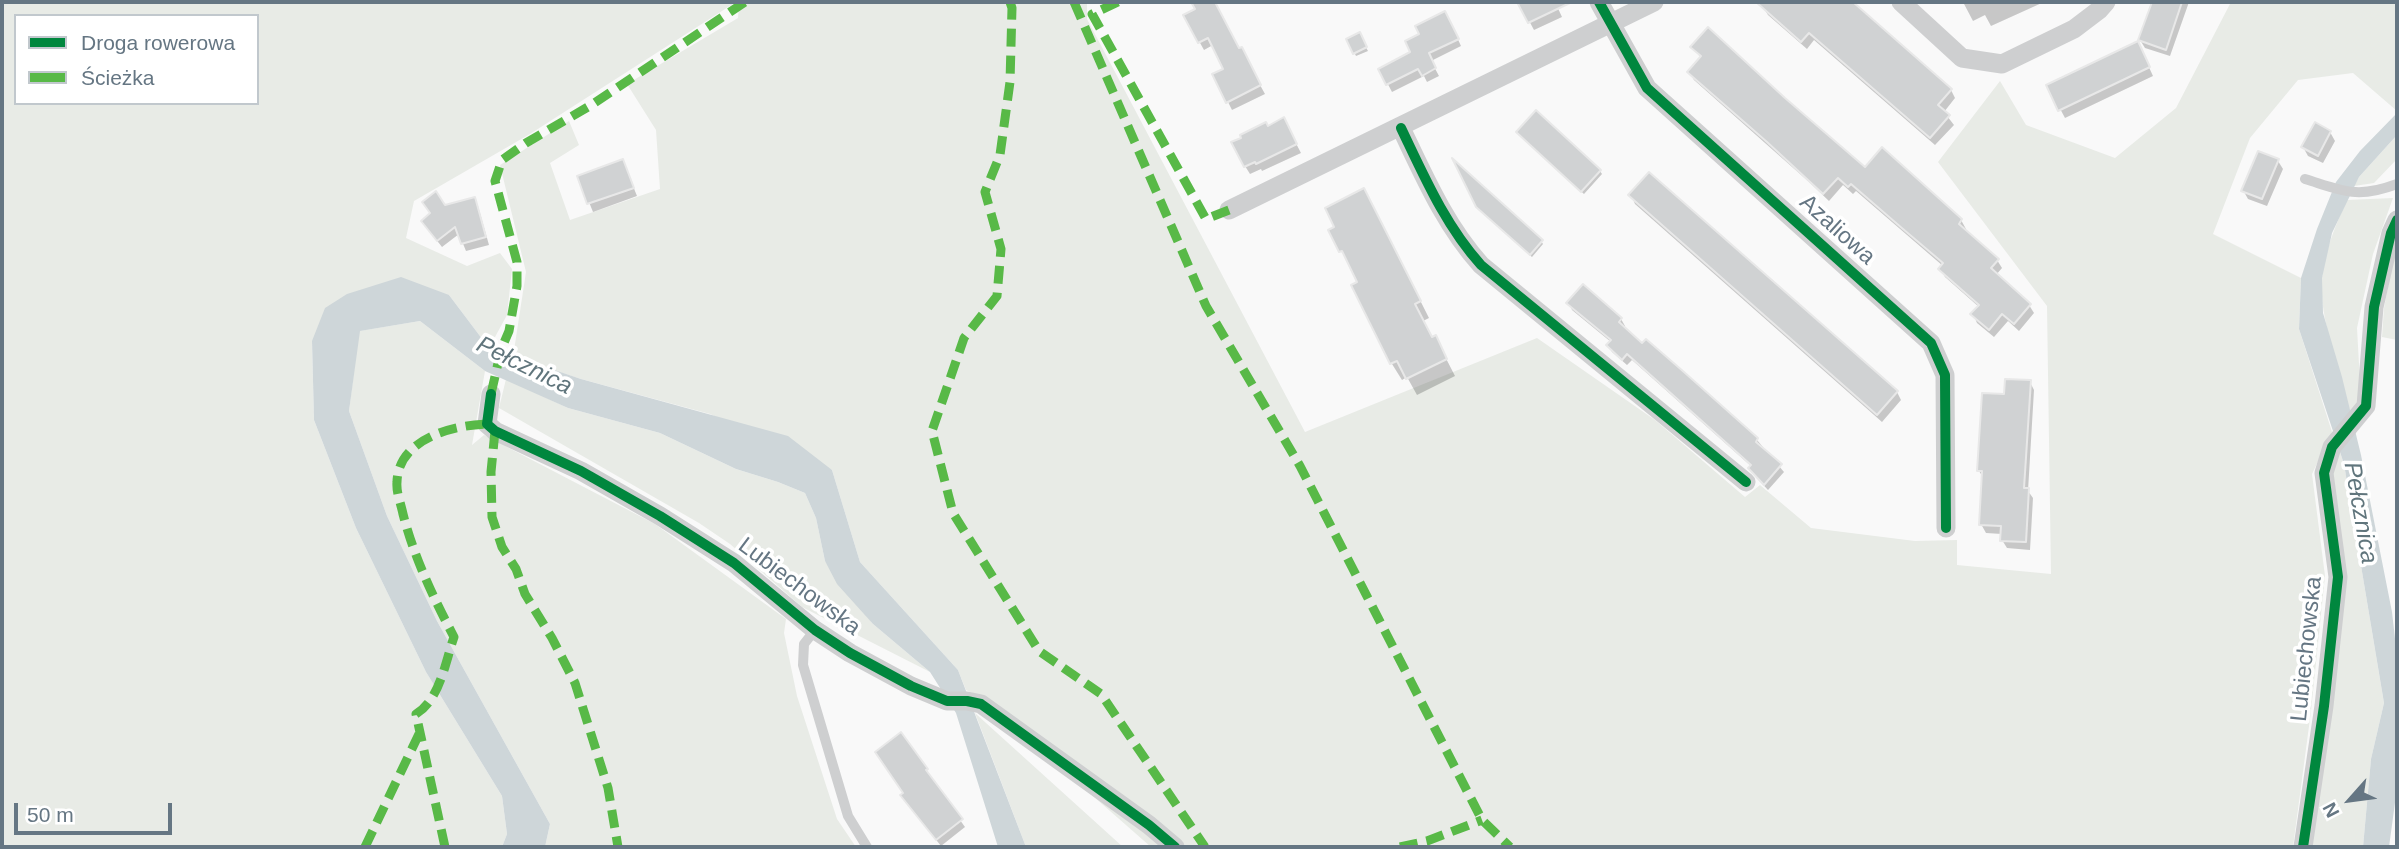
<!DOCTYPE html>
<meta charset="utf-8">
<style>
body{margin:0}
#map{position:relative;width:2399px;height:849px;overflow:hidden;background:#f9f9f9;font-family:Arial,sans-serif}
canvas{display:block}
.frame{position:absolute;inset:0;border:4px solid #657683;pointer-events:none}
.legend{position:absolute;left:14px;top:14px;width:245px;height:91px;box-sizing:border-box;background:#fff;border:2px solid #c1c8cd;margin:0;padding:9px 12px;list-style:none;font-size:21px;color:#657683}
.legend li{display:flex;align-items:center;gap:14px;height:35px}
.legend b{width:35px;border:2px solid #c1c8cd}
.north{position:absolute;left:2315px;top:765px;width:70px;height:70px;-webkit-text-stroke:5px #fff;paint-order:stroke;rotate:242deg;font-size:19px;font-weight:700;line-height:28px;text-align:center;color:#657683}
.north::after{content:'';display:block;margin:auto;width:24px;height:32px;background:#657683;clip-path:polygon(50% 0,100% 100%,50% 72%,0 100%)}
.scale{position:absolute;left:14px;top:803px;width:158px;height:32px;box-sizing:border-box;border:4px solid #657683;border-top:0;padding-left:9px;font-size:21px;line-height:24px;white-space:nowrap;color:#657683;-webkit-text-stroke:5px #fff;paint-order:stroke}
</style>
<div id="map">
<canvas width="2399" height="849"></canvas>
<div class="frame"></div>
<ul class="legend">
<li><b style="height:9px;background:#00873e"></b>Droga rowerowa</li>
<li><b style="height:9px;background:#58b947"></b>Ścieżka</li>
</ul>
<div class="north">N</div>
<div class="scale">50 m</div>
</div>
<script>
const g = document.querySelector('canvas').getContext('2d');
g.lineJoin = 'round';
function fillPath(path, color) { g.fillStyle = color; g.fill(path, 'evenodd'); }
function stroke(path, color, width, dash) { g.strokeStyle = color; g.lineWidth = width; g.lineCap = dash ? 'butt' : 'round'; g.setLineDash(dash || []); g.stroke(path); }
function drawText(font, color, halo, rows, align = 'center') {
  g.font = font + ' Arial,sans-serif'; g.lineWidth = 7; g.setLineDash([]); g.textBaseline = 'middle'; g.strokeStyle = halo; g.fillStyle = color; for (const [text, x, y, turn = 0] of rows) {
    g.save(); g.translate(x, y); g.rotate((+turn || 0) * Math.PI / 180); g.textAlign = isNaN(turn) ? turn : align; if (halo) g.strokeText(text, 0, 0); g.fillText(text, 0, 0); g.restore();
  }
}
const green = new Path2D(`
 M2,2H736L530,134L414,201L406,238L467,266L500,253L512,269L507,315L489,348L449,295L312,341L314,420L356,528L426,672L502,796L507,834L502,847H2ZM16,16H257V103H16Z
 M739,2H1087V19L1305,432L1537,338L1655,420L1745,497L1760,485L1811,528L1915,541L1957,540V565L2051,574L2047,306L1938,162L2000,81L2026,125L2115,158L2176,108L2231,2H2397V111L2353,73L2298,80L2250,138L2213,234L2301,278L2299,329L2332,432L2312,474L2325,576L2311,711L2293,847H1151L979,696L966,690L958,670L860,562L832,470L710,414L581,379L513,357L526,272L500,165L569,121L579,145L550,163L570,220L660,189L656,130L627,84L738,18Z
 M2397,135V159L2374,183L2354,186L2359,177Z
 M2393,198L2373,254L2357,328L2361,400L2351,415C2341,375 2318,316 2322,277C2325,250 2336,224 2347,200Z
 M2397,239V340L2382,337L2384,308Z
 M420,321L485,371L472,445L484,435L655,524L786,619L784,633L797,696L837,819L856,847H545L550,824L437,621L387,516L349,411L359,331Z
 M506,379L568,408L660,433L736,469L778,482L805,493L816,518L825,561L873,624L930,672L802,607L730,544L699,523L499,408Z
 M2339,449L2344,464L2384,703L2371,759L2363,847H2312L2331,707V477Z
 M975,713L1123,847H1026Z`);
const water = new Path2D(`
 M2397,113V135L2359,177L2332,233L2322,278L2323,313L2342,377L2361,455L2392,612L2397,656V788L2389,847H2363L2371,759L2384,703L2344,464L2299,329L2301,278L2317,229L2336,182L2360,151Z
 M401,277L449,295L489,348L581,379L788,436L832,470L860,562L958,670L1026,847H998L956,713L930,672L873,624L837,584L825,561L816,518L805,493L778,482L736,469L660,433L568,408L485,371L420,321L360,331L349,411L387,516L437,621L550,824L545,847H502L507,834L502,796L426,672L356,528L314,420L312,341L325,308L347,294Z`);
const shadow = new Path2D(`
 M1193,2H1214L1265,94L1232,110L1228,102L1225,70L1213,45L1204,50L1185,16L1197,9Z
 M1519,2H1555L1562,17L1534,30Z
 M1768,2H1831L1846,15L1951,90L1955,98L1944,112L1954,125L1935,145L1814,40L1807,49L1768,15L1763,7Z
 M1963,2H2044L1991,26L1985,15L1973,21Z
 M2154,2H2189L2170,56L2145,48L2140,40Z
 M1449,20L1461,46L1431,61L1439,76L1427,82L1424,76L1392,92L1380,69L1412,53Z
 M1359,35L1368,51L1356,56L1348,40Z
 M1692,47L1865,169L1961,220L1966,229L1964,231L1997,260L2002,268L1996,275L2029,305L2034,313L2019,331L2008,321L1994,337L1977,323L1973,314L1979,307L1945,277L1940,269L1943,266L1856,191L1853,194L1843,185L1829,201L1809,182L1694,80L1689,72L1701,58Z
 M2142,52L2153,76L2065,118L2048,86Z
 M1267,128H1288L1301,153L1262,171L1261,169L1250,174L1245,166L1243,138Z
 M2330,132L2335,141L2323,163L2308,156L2303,147Z
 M1518,133L1600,171L1602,174L1584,194Z
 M623,161L637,196L593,212L579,177Z
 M2278,161L2283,169L2267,206L2248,199L2243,190Z
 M1457,165L1541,241L1543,244L1532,257L1480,211Z
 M1631,195L1897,392L1901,400L1882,422L1635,204Z
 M474,199L478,206L489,245L466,251L459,234L442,247L427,228Z
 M1373,207L1429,318L1423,321L1432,339L1435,337L1455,376L1417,395L1407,377L1402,380L1392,364L1354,286L1360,283L1330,231Z
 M1569,303L1621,319L1625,326L1623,328L1757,440L1784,472L1768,490L1754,475L1752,467L1632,360L1627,365L1612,352L1608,345L1611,342L1572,310Z
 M2030,382L2034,390L2028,491L2033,498L2030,550L2007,548L2002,540V534L1986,533L1981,524L1984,479L1979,471L2005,396Z
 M926,770L929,777L965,827L941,846L906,802Z`);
const building = new Path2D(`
 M1191,2H1215L1239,48L1242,47L1261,85L1226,103L1212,74L1223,69L1208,38L1198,43L1183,15L1195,9Z
 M1517,2H1572L1528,23Z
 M1756,2H1853L1952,89L1938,105L1950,115L1930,138L1809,33L1801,42Z
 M2152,2H2182L2166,50L2138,40Z
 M1445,11L1459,39L1429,53L1436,68L1422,76L1418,69L1386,85L1378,69L1410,52L1405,41L1419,34L1415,26Z
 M1708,27L1785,98L1865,167L1882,147L1962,219L1959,224L1999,259L1991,268L2031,304L2014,324L2002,314L1989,330L1970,314L1979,305L1938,269L1943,263L1903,229L1851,184L1848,187L1838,178L1823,194L1767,142L1687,72L1701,56L1690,47Z
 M1360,32L1367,47L1353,54L1346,39Z
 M2138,41L2150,67L2058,111L2046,85Z
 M1536,110L1601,170L1581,192L1516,132Z
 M1284,117L1297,144L1256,164L1255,162L1244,167L1231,142L1241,138L1240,135L1266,122L1268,126Z
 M2315,122L2331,131L2318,156L2301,147Z
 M2258,151L2279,159L2262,199L2241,191Z
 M1452,158L1543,240L1530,255L1476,207Z
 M623,159L634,188L587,204L577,176Z
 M1649,172L1898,391L1877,415L1628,195Z
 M1364,188L1421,301L1415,304L1432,337L1436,335L1447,359L1406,379L1397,361L1390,364L1351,285L1357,282L1342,251L1339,252L1328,230L1334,227L1325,208Z
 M436,191L445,205L475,197L486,237L461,244L455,227L437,241L421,221L430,213L422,202Z
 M1583,284L1622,318L1619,322L1642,343L1646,339L1684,372L1758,438L1756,442L1782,464L1764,485L1748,468L1751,465L1627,354L1622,360L1606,345L1611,340L1566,303Z
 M2005,379L2031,380L2024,488H2029L2026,542L2000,541L2001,526L1979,525L1982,471H1977L1982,393L2004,394Z
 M901,732L928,769L926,770L963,819L936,840L900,795L903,793L875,752Z`);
const service = new Path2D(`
 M2305,179C2344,191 2357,199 2397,184
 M815,630L804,644L803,665L848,816L867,847`);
const minor = new Path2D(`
 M1599,2L1647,88L1931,343L1945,375L1946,528
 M1901,2L1962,58L2002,64L2074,29L2099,10L2106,2
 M1401,128C1424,176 1445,225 1481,265L1746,482
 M1229,210L1654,2
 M491,394L487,424L495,431L581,471L660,516L734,563L815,630L850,653L911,686L947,701H967L981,704L1149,825L1175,847
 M2303,847L2324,706L2338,577L2324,473L2332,447L2366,406L2374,307L2391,233L2397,220`);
const quiet = new Path2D(`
 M1010,2L1012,8L1010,82L1000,155L985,192L1001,249L997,296L964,338L932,431L953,513L1039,651L1101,694L1205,847
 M1074,2L1206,306L1300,466L1482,820L1510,847
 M1118,2L1092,14L1206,219L1229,210
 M491,394L501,350L509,331L517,286V262L495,181L502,160L526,143L593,104L745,2
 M495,431L491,472L492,517L502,547L516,569L525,594L552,638L575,683L608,788L618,847
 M365,847L419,734
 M445,847L416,714C440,699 445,663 454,637C433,597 414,557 403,514C401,504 396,492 397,482C398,439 453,425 487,424
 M1400,847L1427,841L1482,820`);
const cycleway = new Path2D(`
 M1599,2L1647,88L1931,343L1945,375L1946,528
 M1401,128C1424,176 1445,225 1481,265L1746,482
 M491,394L487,424L495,431L581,471L660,516L734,563L815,630L850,653L911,686L947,701H967L981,704L1149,825L1175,847
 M2303,847L2324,706L2338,577L2324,473L2332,447L2366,406L2374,307L2391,233L2397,220`);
const streetNames = [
 ["Azaliowa",1837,230,42],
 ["Lubiechowska",799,587,37],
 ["Lubiechowska",2307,649,-84]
];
const waterNames = [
 ["Pełcznica",524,366,26],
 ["Pełcznica",2360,513,80]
];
fillPath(green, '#e8ebe6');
fillPath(water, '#ced6d9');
fillPath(shadow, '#0003');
fillPath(building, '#d0d2d3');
stroke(building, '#e8e8e8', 2);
stroke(service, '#cecfd0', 10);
stroke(minor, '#cecfd0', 19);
stroke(quiet, '#58b947', 9, [18, 9]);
stroke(cycleway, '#00873e', 10);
drawText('23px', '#657683', '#fff', streetNames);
drawText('italic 24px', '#60757c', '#fff', waterNames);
</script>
